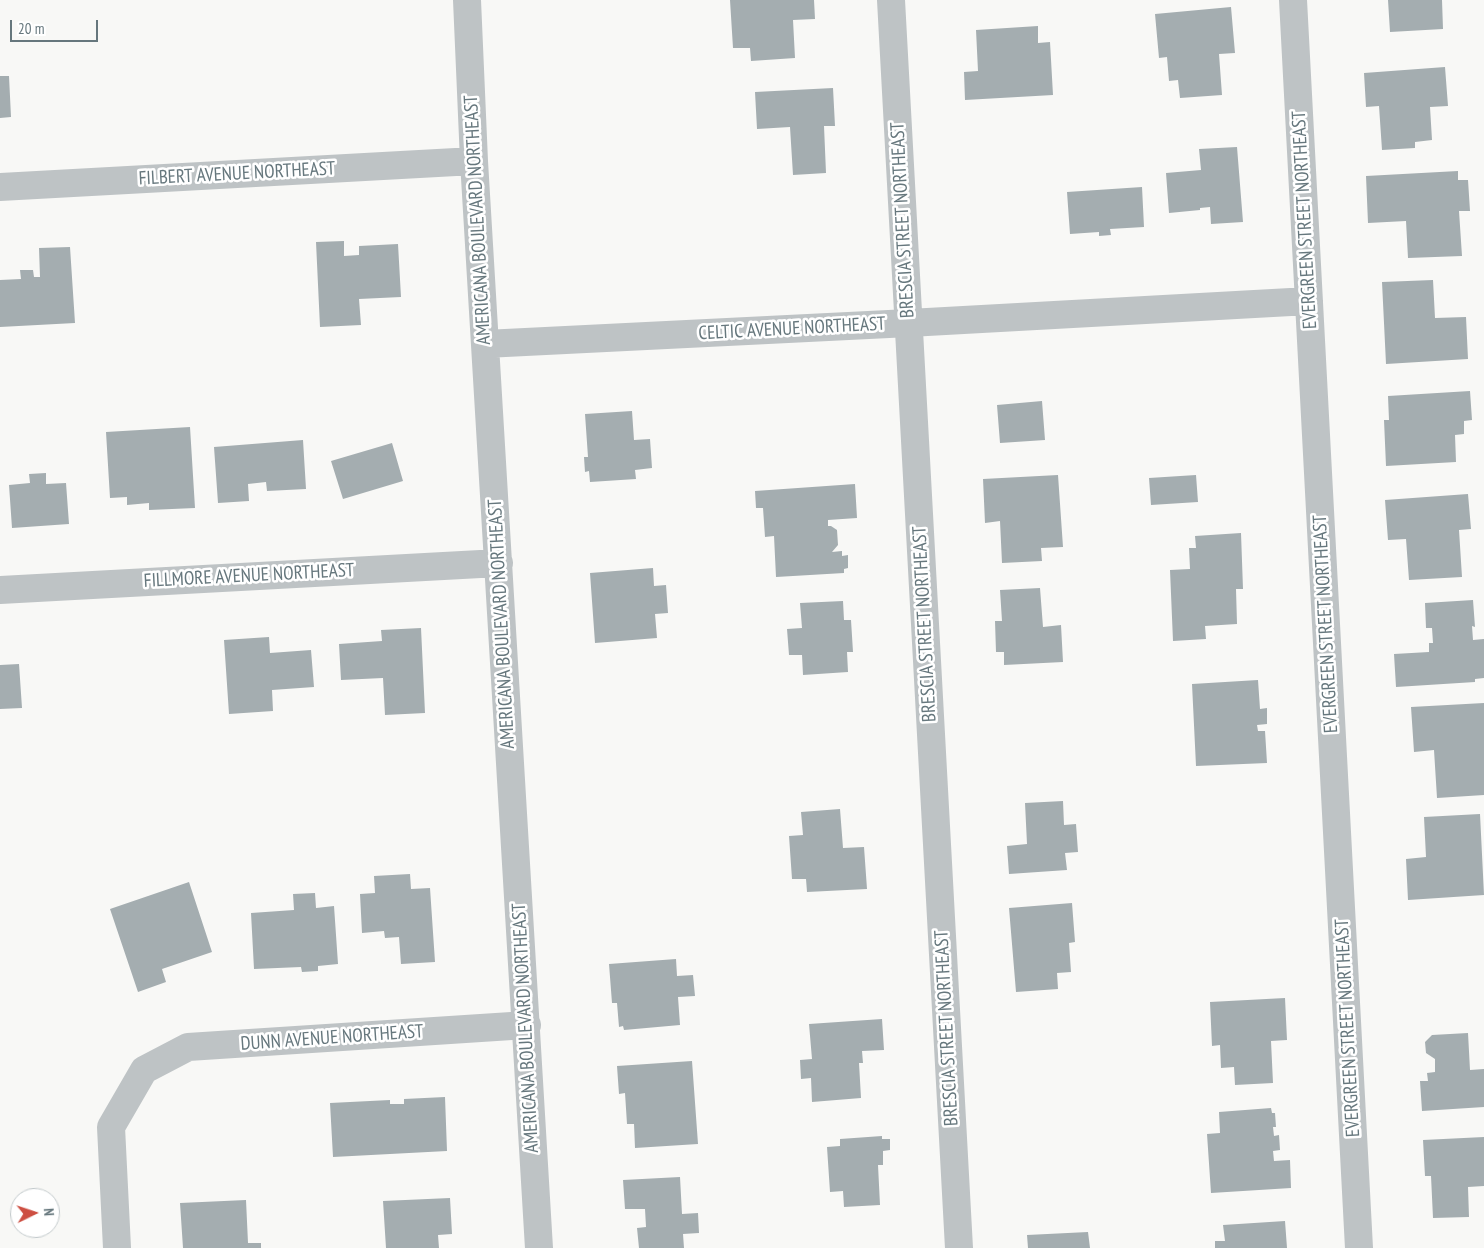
<!DOCTYPE html>
<style>
body{margin:0}
#map{position:relative;width:1484px;height:1248px;overflow:hidden;background:#f8f8f6;font-family:"PT Sans Narrow",sans-serif}
canvas{display:block}
.north{position:absolute;left:10px;top:1188px;width:50px;height:50px;box-sizing:border-box;background:#fff;border:1px solid #c2c9cb;border-radius:50%;rotate:86deg;font-size:14px;font-weight:700;line-height:20px;text-align:center;color:#66777d}
.north::after{content:'';display:block;margin:auto;width:18px;height:22px;background:#cd4f42;clip-path:polygon(50% 0,100% 100%,50% 72%,0 100%)}
.scale{position:absolute;left:10px;top:20px;width:88px;height:22px;box-sizing:border-box;border:2px solid #66777d;border-top:0;padding-left:6px;font-size:15px;line-height:18px;white-space:nowrap;color:#66777d;-webkit-text-stroke:4px #fff;paint-order:stroke}
</style>
<div id="map">
<canvas width="1484" height="1248"></canvas>
<div class="north">N</div>
<div class="scale">20 m</div>
</div>
<script>
const g = document.querySelector('canvas').getContext('2d');
g.lineJoin = 'round';
function fillPath(path, color) { g.fillStyle = color; g.fill(path, 'evenodd'); }
function stroke(path, color, width, dash) { g.strokeStyle = color; g.lineWidth = width; g.lineCap = dash ? 'butt' : 'round'; g.setLineDash(dash || []); g.stroke(path); }
function drawText(font, color, halo, rows, align = 'center') {
  g.font = font + ' "PT Sans Narrow",sans-serif'; g.lineWidth = 5; g.setLineDash([]); g.textBaseline = 'middle'; g.strokeStyle = halo; g.fillStyle = color; for (const [text, x, y, turn = 0] of rows) {
    g.save(); g.translate(x, y); g.rotate((+turn || 0) * Math.PI / 180); g.textAlign = isNaN(turn) ? turn : align; if (halo) g.strokeText(text, 0, 0); g.fillText(text, 0, 0); g.restore();
  }
}
const building = new Path2D(`
 M730,0H814L815,19L793,20L795,58L751,61L750,48H733Z
 M1388,0H1442L1443,29L1390,32Z
 M1231,7L1235,53L1219,54L1222,95L1180,98L1178,80L1169,81L1167,57L1159,58L1155,14Z
 M1038,26V43L1050,42L1053,95L965,100L964,72L978,71L976,30Z
 M1445,67L1448,106L1430,107L1432,140L1415,142V148L1382,150L1379,106L1366,107L1364,73Z
 M0,76H9L11,117L0,118Z
 M833,88L835,126H824L826,173L793,175L790,127L757,129L755,92Z
 M1237,147L1243,222L1211,224L1210,207L1200,208V210L1169,213L1166,173L1201,170L1199,149Z
 M1458,171V180H1468L1470,211H1459L1462,256L1408,258L1406,221L1368,223L1366,176Z
 M1142,187L1144,227L1110,229L1111,235L1099,236V232L1070,234L1067,192Z
 M344,241V256L359,255V246L398,244L401,297L359,299L361,325L320,327L316,242Z
 M70,247L75,323L0,327V280L21,279L20,270H33L34,277H40L39,248Z
 M1433,280L1435,318L1466,317L1468,359L1386,364L1382,282Z
 M1470,391L1472,420L1464,421V434L1455,435L1456,462L1386,466L1384,420H1389L1388,396Z
 M1042,401L1045,440L1000,443L997,405Z
 M632,411L634,440L650,439L652,468L635,470L636,479L590,482L589,471L585,472L584,457H588L585,414Z
 M190,427L195,508L149,510V503L127,505V497L110,498L106,432Z
 M303,440L306,489L267,491L266,482L248,484L249,501L218,503L214,447Z
 M392,443L403,481L343,499L331,461Z
 M46,473V484L66,483L69,524L12,528L9,485L30,483L29,474Z
 M1058,475L1063,547L1041,548L1042,561L1002,563L1000,521L985,523L983,479Z
 M1196,475L1198,502L1151,505L1149,478Z
 M855,484L857,518L828,520V526H831L837,530L838,545L832,552L842,551V556L848,555V568L844,569V573L776,577L774,536L765,537L763,508H756L755,491Z
 M1468,494L1471,529L1459,530L1462,577L1409,580L1406,539L1388,540L1385,500Z
 M1241,533L1243,589H1236L1237,624L1205,626L1206,639L1173,641L1170,570L1190,569L1189,548H1196L1195,536Z
 M653,568L654,586L666,585L668,613L655,614L657,638L595,643L590,573Z
 M1040,588L1043,627L1061,625L1063,662L1004,665V652H996L995,621H1002L1000,590Z
 M1473,600L1475,627L1472,626L1473,640L1484,639V678L1475,679V682L1396,687L1394,654L1429,652V643H1433L1432,628H1426L1425,603Z
 M843,601L844,620H851L853,652H847L848,672L803,675L802,655H789L787,629L802,628L800,603Z
 M421,628L425,713L385,715L383,678L341,680L339,644L382,641L381,630Z
 M269,637L270,653L311,650L314,687L272,690L273,711L229,714L224,640Z
 M19,664L22,708L0,709V665Z
 M1258,680L1260,709L1267,708V724L1257,725L1258,731H1265L1267,763L1196,766L1192,684Z
 M1484,703V795L1437,798L1434,750L1414,752L1411,707Z
 M1063,801L1064,825L1076,824L1078,852L1065,853L1067,870L1009,874L1007,846L1027,844L1025,803Z
 M840,809L843,848L864,847L867,889L807,892L806,879H792L789,836L803,835L801,812Z
 M1480,814L1484,895L1408,900L1406,859L1426,857L1424,817Z
 M410,874L411,889L430,888L435,962L401,964L399,937L385,938L384,931L362,933L360,894L375,893L374,876Z
 M189,882L212,952L162,969L166,982L138,992L110,909Z
 M315,893L316,908L334,906L338,964L318,966V971L302,972L301,967L254,969L251,913L294,910L293,894Z
 M1072,903L1075,942L1069,943L1071,972L1057,973L1058,989L1016,992L1009,908Z
 M676,959L677,976L693,975L695,996L678,997L680,1025L624,1030L623,1026L619,1027L617,1003H612L609,964Z
 M1285,998L1287,1040L1271,1041L1273,1083L1235,1085L1234,1067L1221,1068L1220,1045L1212,1046L1210,1002Z
 M882,1019L884,1050L862,1051L863,1063H859L861,1098L812,1102L811,1078L801,1079L800,1060L812,1059L809,1024Z
 M1468,1033L1470,1070L1484,1069V1107L1422,1111L1420,1081H1428L1427,1073L1435,1072V1059L1426,1053L1425,1042L1432,1035Z
 M692,1061L698,1144L635,1148L634,1124H627L625,1093L619,1094L617,1066Z
 M445,1097L447,1151L333,1157L330,1103L390,1100V1104H404V1099Z
 M1271,1108L1272,1113H1275L1276,1127H1273L1274,1136L1279,1135L1280,1150L1273,1151L1274,1161L1290,1160L1291,1188L1211,1193L1207,1134L1220,1133L1219,1112Z
 M882,1136V1139H890V1150L883,1151V1165H878L880,1205L844,1207L843,1191L830,1192L827,1147L840,1146V1139Z
 M1484,1137V1186L1468,1187L1469,1217L1433,1218L1431,1176H1425L1423,1140Z
 M680,1177L682,1214L698,1213L699,1233L683,1234L684,1248H639L637,1228L646,1227L645,1209H625L623,1180Z
 M450,1198L452,1234L438,1235L439,1248H386L383,1201Z
 M246,1200L248,1243H261V1248H183L180,1203Z
 M1285,1221L1287,1248H1215V1241H1225L1223,1225Z
 M1088,1232L1090,1248H1028L1027,1235Z`);
const minor = new Path2D(`
 M467,0L474,161L539,1248
 M891,0L959,1248
 M1293,0L1359,1248
 M0,187L474,161
 M485,344L909,323L1309,301
 M0,590L499,563
 M117,1248L111,1127L144,1070L188,1047L527,1025`);
const streetNames = [
 ["FILBERT AVENUE NORTHEAST",237,174,-3],
 ["AMERICANA BOULEVARD NORTHEAST",478,220,-93],
 ["BRESCIA STREET NORTHEAST",903,220,-93],
 ["EVERGREEN STREET NORTHEAST",1305,220,-93],
 ["CELTIC AVENUE NORTHEAST",792,329,-3],
 ["FILLMORE AVENUE NORTHEAST",249,576,-3],
 ["AMERICANA BOULEVARD NORTHEAST",502,624,-93],
 ["BRESCIA STREET NORTHEAST",925,624,-93],
 ["EVERGREEN STREET NORTHEAST",1326,624,-93],
 ["AMERICANA BOULEVARD NORTHEAST",526,1028,-93],
 ["BRESCIA STREET NORTHEAST",947,1028,-93],
 ["EVERGREEN STREET NORTHEAST",1348,1028,-93],
 ["DUNN AVENUE NORTHEAST",332,1038,-4]
];
fillPath(building, '#a4adb0');
stroke(minor, '#bec3c5', 28);
drawText('19px', '#66777d', '#fff', streetNames);
</script>
